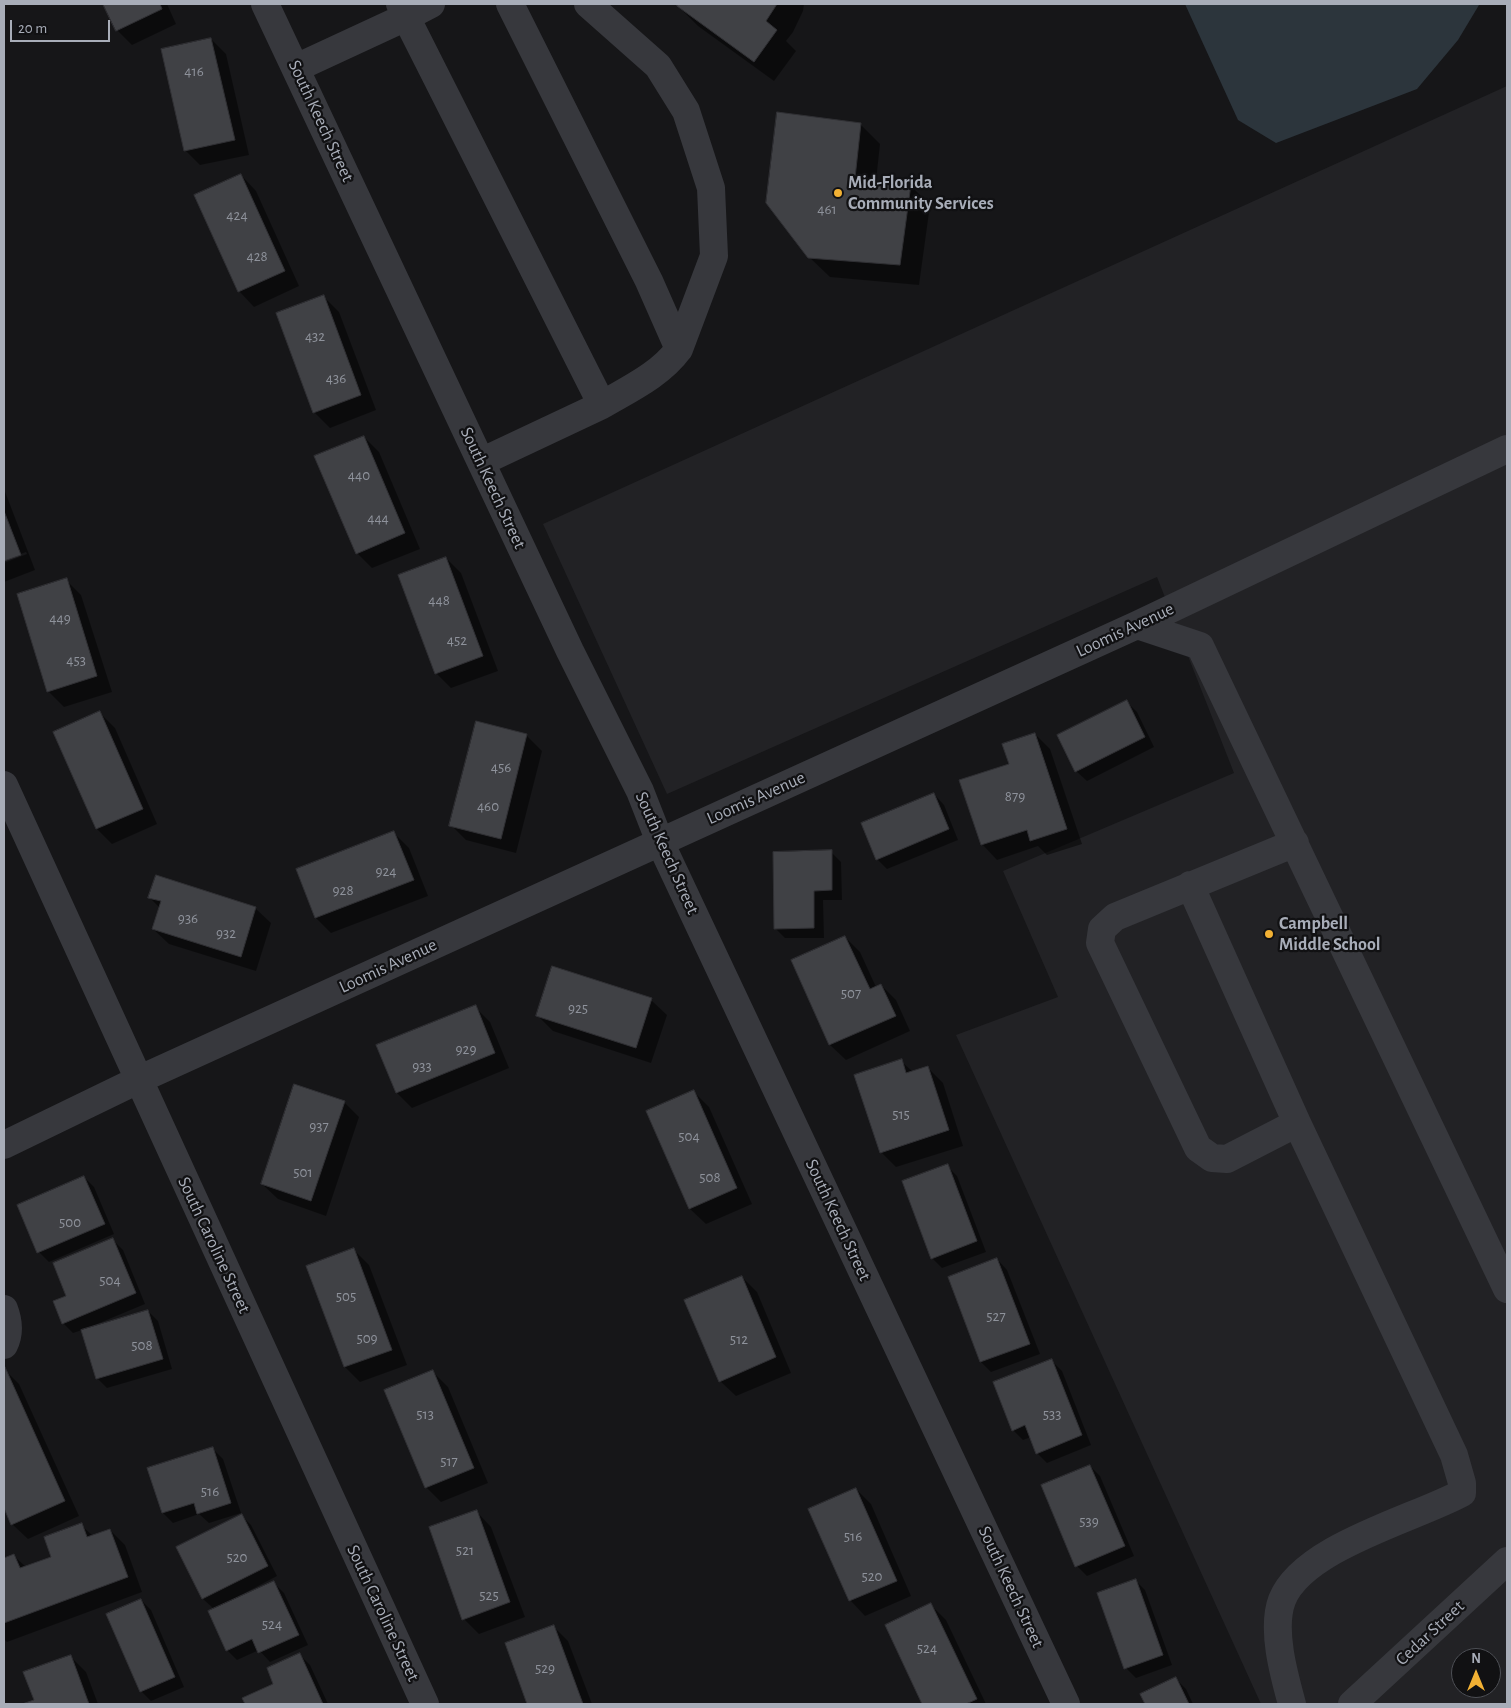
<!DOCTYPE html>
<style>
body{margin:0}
#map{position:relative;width:1511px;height:1708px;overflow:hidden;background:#161618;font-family:"Alegreya Sans",sans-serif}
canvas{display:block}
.frame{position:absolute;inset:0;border:5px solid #a8adb8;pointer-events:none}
.north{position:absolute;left:1451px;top:1648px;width:50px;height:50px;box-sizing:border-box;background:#111113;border:1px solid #4d4f55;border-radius:50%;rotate:0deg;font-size:14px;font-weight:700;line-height:20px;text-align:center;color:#a8adb8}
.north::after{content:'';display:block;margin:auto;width:18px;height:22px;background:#f2b134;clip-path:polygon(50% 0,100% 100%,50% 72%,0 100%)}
.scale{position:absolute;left:10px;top:20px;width:100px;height:22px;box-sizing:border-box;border:2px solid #a8adb8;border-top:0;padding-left:6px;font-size:15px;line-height:18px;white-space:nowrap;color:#a8adb8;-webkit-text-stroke:4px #111113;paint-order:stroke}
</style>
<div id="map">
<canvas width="1511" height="1708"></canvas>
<div class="frame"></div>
<div class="north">N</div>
<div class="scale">20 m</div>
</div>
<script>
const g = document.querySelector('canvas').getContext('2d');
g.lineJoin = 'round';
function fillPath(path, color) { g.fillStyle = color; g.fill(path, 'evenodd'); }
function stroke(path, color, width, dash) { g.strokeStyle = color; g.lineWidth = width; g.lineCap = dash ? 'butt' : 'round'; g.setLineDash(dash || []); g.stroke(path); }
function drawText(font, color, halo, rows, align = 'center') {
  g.font = font + ' "Alegreya Sans",sans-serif'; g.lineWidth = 4.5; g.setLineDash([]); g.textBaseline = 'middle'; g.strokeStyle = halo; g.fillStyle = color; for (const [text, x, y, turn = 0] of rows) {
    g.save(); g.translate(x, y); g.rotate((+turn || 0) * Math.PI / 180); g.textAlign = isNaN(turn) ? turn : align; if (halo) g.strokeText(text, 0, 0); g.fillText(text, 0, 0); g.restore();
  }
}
const built = new Path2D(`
 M1507,86V1704H1261L956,1035L1058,997L1003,871L1234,773L1157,577L667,794L543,524ZM1461,1658H1491V1688H1461Z`);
const water = new Path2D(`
 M1185,4H1479V5L1458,40L1417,89L1276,143L1238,120Z`);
const shadow = new Path2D(`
 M104,4H167L176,24L132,45L117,30Z
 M680,4H804L803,11L793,32L786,41L796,51L774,81L698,26L678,6Z
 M211,39L226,54L249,155L200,165L185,150Z
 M860,124L880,144L876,181L910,185L930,205L919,285L830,277L809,257Z
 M241,175L256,191L299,286L254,307L239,291Z
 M324,297L339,312L376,410L330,428L314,412Z
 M364,437L379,452L420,549L372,568L357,553Z
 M4,489L35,570L4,582V563L27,554L26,552L4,560Z
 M446,558L461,573L498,671L451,688L436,673Z
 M66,580L81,595L112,692L64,707L48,691Z
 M1127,702L1137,712L1154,747L1087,781L1076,771L1059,736Z
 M100,713L115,728L157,824L112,844L97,829L55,732Z
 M477,723L527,736L542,751L516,853L466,840L451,825Z
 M1035,734L1050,749L1082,844L1047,855L1038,846L997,860L982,844L1010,765Z
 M934,794L944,805L958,840L887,869L877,859Z
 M394,833L409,848L428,896L331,933L316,918L297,870Z
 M831,852L841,862L842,900H823L824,938H785L775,928Z
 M150,898L255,908L271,923L256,971L169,944L153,929L160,908Z
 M845,937L860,952L876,987L881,985L896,1000L910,1031L846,1060L830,1045L792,960Z
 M651,1000L667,1015L651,1063L553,1031L538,1016Z
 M475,1007L490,1022L509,1068L412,1108L397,1093L378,1046Z
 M901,1061L913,1072L927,1067L943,1083L963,1146L896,1167L881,1152Z
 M694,1092L709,1107L752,1204L706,1224L690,1209L648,1112Z
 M344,1102L359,1117L326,1216L278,1199L262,1184Z
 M947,1166L957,1176L986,1252L942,1268L932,1258Z
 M84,1177L94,1187L114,1234L49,1262L39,1252Z
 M113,1240L123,1250L145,1304L85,1329V1330L148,1311L158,1321L172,1369L107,1388L97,1378L82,1330L73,1333L63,1323L68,1296Z
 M354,1250L369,1265L407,1365L360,1382L345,1367Z
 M997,1259L1007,1270L1040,1354L991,1372L981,1362L949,1278Z
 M742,1277L757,1292L791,1373L736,1396L720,1381Z
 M1052,1361L1062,1371L1091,1445L1047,1463L1037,1453L1031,1437L1023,1440L1013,1430Z
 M4,1369L19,1384L79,1516L28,1539L12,1524L4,1505V1479L6,1478L4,1474Z
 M433,1372L448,1387L488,1483L441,1502L426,1487Z
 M213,1449L223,1459L241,1513L209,1523L199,1514L173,1523L163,1513Z
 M1090,1466L1100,1476L1134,1556L1087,1576L1077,1566Z
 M856,1489L871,1504L911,1596L865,1616L850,1600Z
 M476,1511L491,1527L525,1617L479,1634L464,1619Z
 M241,1515L251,1525L277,1576L239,1596L240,1598L274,1583L284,1593L308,1645L270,1662L259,1650L237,1660L227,1650L214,1609L203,1599L177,1548Z
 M81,1525L93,1536L110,1530L125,1545L142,1592L7,1642L4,1639V1559L14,1556L26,1567L53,1558Z
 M1135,1580L1145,1590L1172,1665L1136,1678L1126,1668Z
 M141,1600L151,1610L184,1687L151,1701L141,1691Z
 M931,1605L946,1620L986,1704H924L886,1625Z
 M553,1626L568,1641L592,1704H529L506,1644Z
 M300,1655L310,1665L328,1704H246L244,1698L275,1684Z
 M71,1657L86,1672L98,1704H25L35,1701Z
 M1176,1679L1186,1689L1193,1704H1146L1142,1695Z`);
const building = new Path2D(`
 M103,4H160L162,9L116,31Z
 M678,4H777L766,21L777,30L754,62L677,6Z
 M211,38L235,140L184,151L161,49Z
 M777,112L861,123L855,178L911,184L900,265L808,258L766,203Z
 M241,174L285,271L238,292L194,195Z
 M324,295L361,395L313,413L276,313Z
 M364,436L405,533L356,554L314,456Z
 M4,511L21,555L4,561Z
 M446,557L483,656L435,674L398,575Z
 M67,578L97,676L47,692L17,594Z
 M1127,700L1145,737L1075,772L1057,735Z
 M100,711L143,809L96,829L53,732Z
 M476,721L527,734L501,839L449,826Z
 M1035,733L1067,829L1030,841L1027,830L981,845L959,780L1009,764L1002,744Z
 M934,793L949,829L876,860L861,823Z
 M394,831L414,880L315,918L296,869Z
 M832,850V890L814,891V928L774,929L773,852Z
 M156,875L256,907L241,957L152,929L161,901L148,898Z
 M845,936L870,989L881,984L896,1016L829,1045L791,960Z
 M552,966L652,998L636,1048L536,1016Z
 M476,1005L495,1053L396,1093L376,1045Z
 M902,1059L906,1073L928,1066L949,1130L880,1153L854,1075Z
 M294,1084L345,1101L311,1201L261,1184Z
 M694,1090L737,1188L689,1209L646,1111Z
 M948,1164L977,1241L931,1259L902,1181Z
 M84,1176L105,1224L37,1253L17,1205Z
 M113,1238L136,1293L62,1324L53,1301L66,1296L53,1263Z
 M354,1248L392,1350L344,1367L306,1266Z
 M997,1258L1030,1344L980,1362L948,1277Z
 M742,1276L776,1357L719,1382L684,1300Z
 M148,1310L163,1359L96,1379L81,1330Z
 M1052,1359L1082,1435L1036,1454L1025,1425L1012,1431L993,1382Z
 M5,1367L65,1501L11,1525L4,1508Z
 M433,1370L474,1468L425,1488L384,1390Z
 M213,1447L231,1503L197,1514L194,1503L162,1513L147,1468Z
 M1090,1465L1125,1546L1075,1567L1041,1485Z
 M856,1488L897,1581L849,1601L808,1509Z
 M477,1510L510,1602L462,1620L429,1527Z
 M242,1514L268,1566L202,1599L176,1547Z
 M82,1523L87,1537L110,1529L128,1577L4,1623V1558L14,1554L20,1568L51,1557L44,1537Z
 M1136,1579L1163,1655L1124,1669L1097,1593Z
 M274,1581L299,1635L258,1653L252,1639L226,1651L208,1611Z
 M141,1599L175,1677L140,1692L106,1614Z
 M931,1603L977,1699L966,1704H922L885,1625Z
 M554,1625L583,1704H527L505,1643Z
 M300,1653L323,1704H245L242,1698L273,1684L267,1668Z
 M71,1655L89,1704H22L34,1700L23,1672Z
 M1176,1677L1189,1704H1145L1140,1694Z`);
const minor = new Path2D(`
 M265,4L570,651L640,791L660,842L1066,1704
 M400,4L406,17L431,4
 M510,4L649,281L679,349C660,375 629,389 602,405
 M588,4L658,66L686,111L711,188L714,256L679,349
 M296,68L406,17L602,405L481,462
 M1137,625L1200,646L1507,1289
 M4,785L425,1704
 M1190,885L1297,1123
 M4,1145L138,1080L1137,625L1507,449
 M4,1309C9,1322 10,1333 4,1345
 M1292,1704C1284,1675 1271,1629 1282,1600C1303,1547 1414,1519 1462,1493V1483L1454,1455L1297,1123L1227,1159L1212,1158L1198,1148L1100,943L1102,929L1115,917L1295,843
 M1352,1704L1507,1561`);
const markers = [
 [838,193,5,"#f2b134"],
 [1269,934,5,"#f2b134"]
];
const numberNames = [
 ["416",194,71],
 ["461",827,209],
 ["424",237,215],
 ["428",257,256],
 ["432",315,336],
 ["436",336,378],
 ["440",359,475],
 ["444",378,518],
 ["448",439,600],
 ["449",60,618],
 ["452",457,640],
 ["453",76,660],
 ["456",501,767],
 ["879",1015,796],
 ["460",488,806],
 ["924",386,871],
 ["928",343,890],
 ["936",188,918],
 ["932",226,933],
 ["507",851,993],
 ["925",578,1008],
 ["929",466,1049],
 ["933",422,1066],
 ["515",901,1114],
 ["937",319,1126],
 ["504",689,1136],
 ["501",303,1172],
 ["508",710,1177],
 ["500",70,1222],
 ["504",110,1280],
 ["505",346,1296],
 ["527",996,1316],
 ["509",367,1338],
 ["512",739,1339],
 ["508",142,1345],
 ["513",425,1414],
 ["533",1052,1414],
 ["517",449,1461],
 ["516",210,1491],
 ["539",1089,1521],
 ["516",853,1536],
 ["521",465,1550],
 ["520",237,1557],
 ["520",872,1576],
 ["525",489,1595],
 ["524",272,1624],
 ["524",927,1648],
 ["529",545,1668]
];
const streetNames = [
 ["South Keech Street",321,121,65],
 ["South Keech Street",493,488,65],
 ["Loomis Avenue",1125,630,-25],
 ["Loomis Avenue",756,798,-24],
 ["South Keech Street",667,853,66],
 ["Loomis Avenue",388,966,-25],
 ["South Keech Street",838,1220,65],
 ["South Caroline Street",214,1245,65],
 ["South Keech Street",1011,1587,65],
 ["South Caroline Street",383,1613,65],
 ["Cedar Street",1430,1633,-43]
];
const poiNames = [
 ["Mid-Florida",848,183],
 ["Community Services",848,204],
 ["Campbell",1279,924],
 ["Middle School",1279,945]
];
fillPath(built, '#222225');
fillPath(water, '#2c353c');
fillPath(shadow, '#0007');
fillPath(building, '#404145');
stroke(building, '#303034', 1);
stroke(minor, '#37383d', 28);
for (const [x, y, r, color] of markers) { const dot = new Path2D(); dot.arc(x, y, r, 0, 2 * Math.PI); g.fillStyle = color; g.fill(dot); stroke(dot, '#111113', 2); }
drawText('15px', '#8e929b', null, numberNames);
drawText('18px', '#a8adb8', '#111113', streetNames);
drawText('bold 18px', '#a8adb8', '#111113', poiNames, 'left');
</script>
